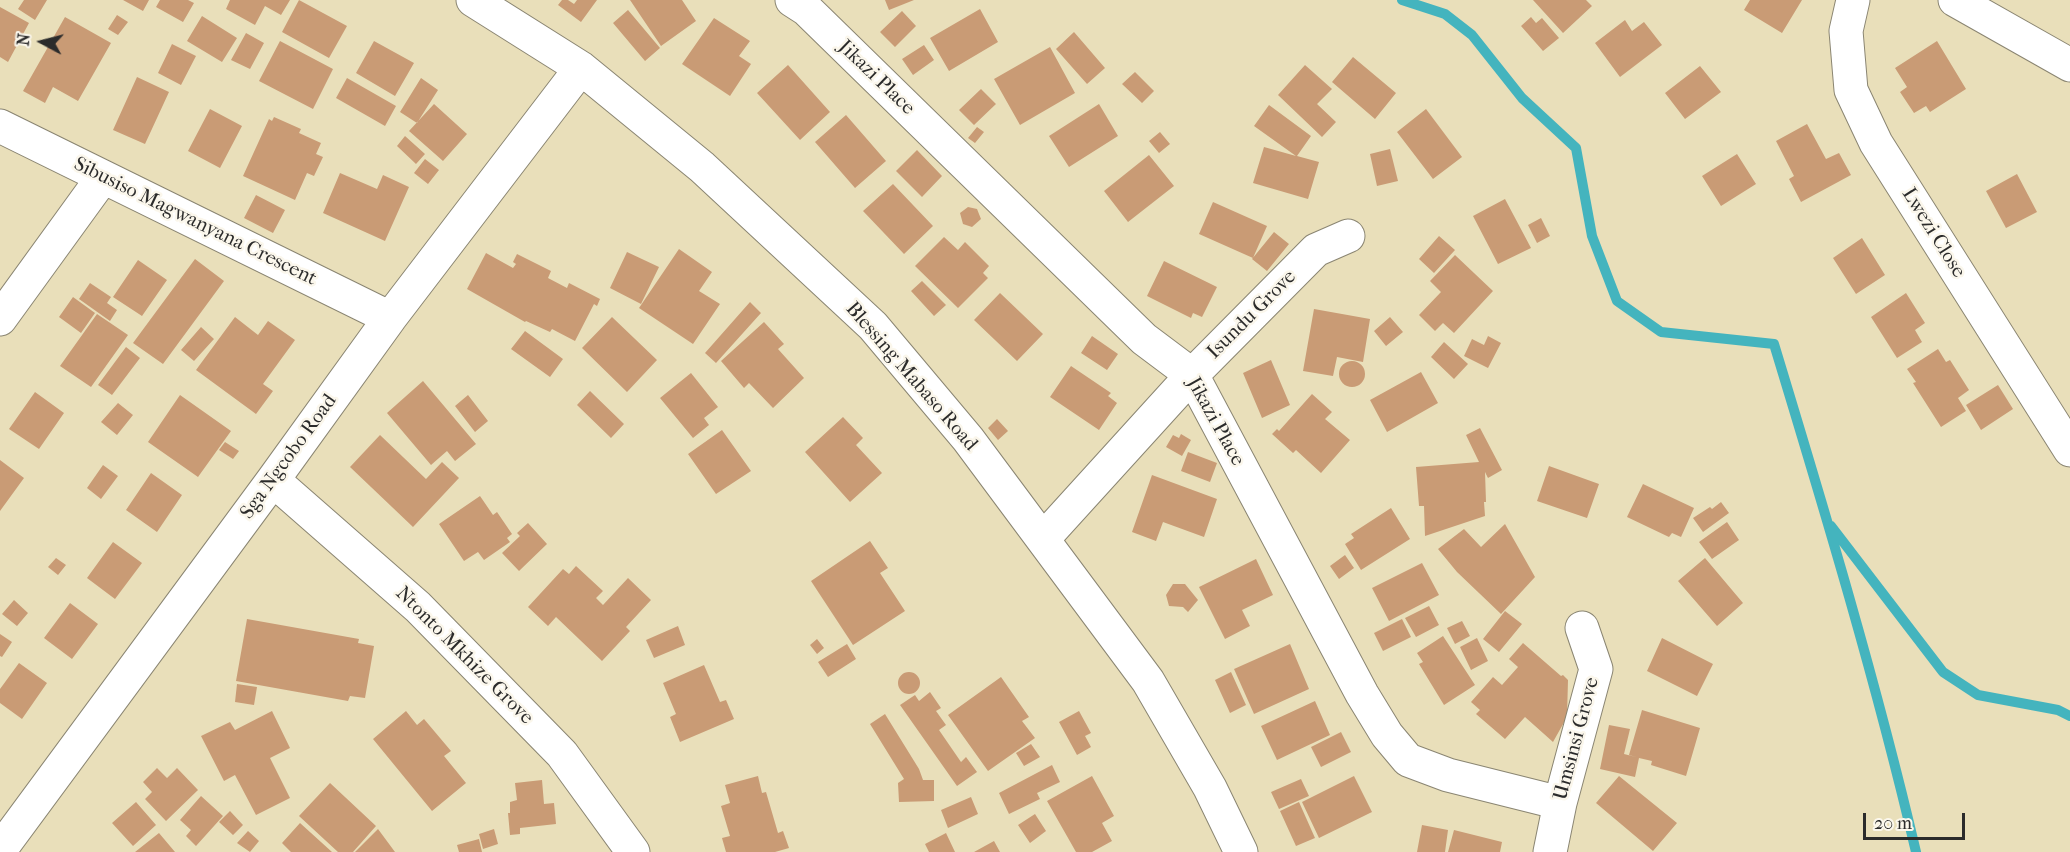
<!DOCTYPE html>
<style>
body{margin:0}
#map{position:relative;width:2070px;height:852px;overflow:hidden;background:#e9dfba;font-family:"IM FELL French Canon",serif}
canvas{display:block}
.north{position:absolute;left:12px;top:12px;width:60px;height:60px;-webkit-text-stroke:4px #fbf7ec;paint-order:stroke;rotate:277deg;font-size:16px;font-weight:700;line-height:24px;text-align:center;color:#2b2b2b}
.north::after{content:'';display:block;margin:auto;width:21px;height:27px;background:#2b2b2b;clip-path:polygon(50% 0,100% 100%,50% 72%,0 100%)}
.scale{position:absolute;left:1863px;top:813px;width:102px;height:27px;box-sizing:border-box;border:3px solid #2b2b2b;border-top:0;padding-left:8px;font-size:18px;line-height:21px;white-space:nowrap;color:#2b2b2b;-webkit-text-stroke:4px #fbf7ec;paint-order:stroke}
</style>
<div id="map">
<canvas width="2070" height="852"></canvas>
<div class="north">N</div>
<div class="scale">20 m</div>
</div>
<script>
const g = document.querySelector('canvas').getContext('2d');
g.lineJoin = 'round';
function stroke(path, color, width, dash) { g.strokeStyle = color; g.lineWidth = width; g.lineCap = dash ? 'butt' : 'round'; g.setLineDash(dash || []); g.stroke(path); }
function fillPath(path, color) { g.fillStyle = color; g.fill(path, 'evenodd'); }
function drawText(font, color, halo, rows, align = 'center') {
  g.font = font + ' "IM FELL French Canon",serif'; g.lineWidth = 5; g.setLineDash([]); g.textBaseline = 'middle'; g.strokeStyle = halo; g.fillStyle = color; for (const [text, x, y, turn = 0] of rows) {
    g.save(); g.translate(x, y); g.rotate((+turn || 0) * Math.PI / 180); g.textAlign = isNaN(turn) ? turn : align; if (halo) g.strokeText(text, 0, 0); g.fillText(text, 0, 0); g.restore();
  }
}
const stream = new Path2D(`
 M1402,0L1445,14L1472,35L1522,98L1576,148L1592,236L1617,301L1661,332L1774,344C1825,512 1876,681 1916,852
 M1831,526L1943,672L1978,695L2058,710L2070,716`);
const building = new Path2D(`
 M24,0H47L35,20L18,9Z
 M123,0H149L143,11Z
 M160,0H188L194,3L183,22L156,7Z
 M230,0H290L281,15L265,6L255,25L226,9Z
 M299,0L347,26L329,58L282,32Z
 M562,0H568L574,4L577,0H597L581,22L558,5Z
 M630,0H682L696,21L661,46Z
 M885,0H914L889,10Z
 M1533,0H1586L1592,6L1563,33Z
 M1750,0H1802L1782,33L1744,10Z
 M0,7L29,23L8,62L0,57Z
 M980,9L998,42L949,71L930,38Z
 M628,10L660,48L645,61L613,23Z
 M902,11L916,26L895,47L880,32Z
 M117,15L128,22L118,35L108,29Z
 M202,16L237,38L222,62L187,41Z
 M65,17L111,43L78,101L53,87L45,103L23,91Z
 M1531,17L1536,23L1542,18L1559,38L1543,51L1521,26Z
 M714,18L750,41L739,56L751,64L730,96L682,64Z
 M1625,20L1632,31L1644,22L1662,45L1620,77L1595,43Z
 M1074,32L1105,68L1087,84L1056,49Z
 M246,33L264,43L250,69L231,60Z
 M280,41L333,69L313,109L259,81Z
 M374,41L414,63L395,96L356,73Z
 M1937,41L1966,89L1930,112L1926,106L1914,113L1900,92L1907,87L1895,68Z
 M172,44L196,56L181,85L158,73Z
 M924,45L934,60L913,75L902,59Z
 M1050,47L1075,93L1020,125L994,79Z
 M1353,57L1396,93L1375,119L1332,82Z
 M788,65L830,112L800,140L757,93Z
 M1305,65L1332,89L1317,104L1336,122L1322,137L1278,95Z
 M1700,66L1721,92L1685,119L1665,93Z
 M1135,72L1154,91L1142,103L1122,84Z
 M137,77L169,92L145,144L113,130Z
 M347,78L396,106L385,126L336,98Z
 M421,78L438,90L417,123L400,112Z
 M981,89L996,104L974,125L959,110Z
 M434,104L467,134L443,161L409,131Z
 M1099,104L1118,136L1069,167L1049,136Z
 M1269,105L1311,136L1297,156L1319,162L1308,199L1253,183L1264,147L1296,156L1254,126Z
 M210,109L242,126L220,168L188,151Z
 M1426,109L1462,157L1433,179L1397,132Z
 M846,115L886,161L855,188L815,142Z
 M274,117L301,129L299,133L321,143L316,154L323,157L314,176L307,173L295,200L243,176L269,119L272,121Z
 M1807,124L1826,159L1839,153L1851,175L1801,202L1789,179L1794,176L1776,141Z
 M977,127L984,132L975,143L968,138Z
 M1160,132L1170,144L1159,153L1149,141Z
 M405,136L425,154L416,164L397,146Z
 M1390,149L1398,181L1377,186L1370,154Z
 M917,150L942,176L922,197L896,171Z
 M1737,154L1756,184L1721,206L1702,176Z
 M1149,155L1174,186L1128,222L1104,191Z
 M425,159L439,170L428,184L414,173Z
 M340,173L377,189L383,175L409,187L385,241L323,213Z
 M2017,174L2037,212L2006,228L1986,191Z
 M893,184L933,226L904,254L863,211Z
 M256,195L285,210L273,233L244,218Z
 M1505,199L1531,248L1498,264L1473,216Z
 M1213,202L1267,226L1253,258L1199,234Z
 M968,207L977,209L981,219L972,227L963,224L960,213Z
 M1541,218L1550,236L1537,243L1528,225Z
 M1274,232L1289,244L1267,271L1252,259Z
 M1439,236L1455,250L1434,273L1419,259Z
 M944,237L958,250L965,242L989,266L983,273L988,278L958,308L915,266Z
 M1862,238L1885,275L1856,294L1833,258Z
 M679,249L712,272L699,291L720,304L693,344L639,308Z
 M627,252L659,267L641,304L610,288Z
 M486,253L513,268L516,264L513,262L517,254L551,271L548,278L567,288L569,283L600,299L597,306L594,304L575,341L552,329L550,332L526,321L525,322L467,289Z
 M1455,255L1493,291L1454,333L1443,323L1435,331L1419,315L1441,292L1430,281Z
 M195,259L224,281L163,364L133,343Z
 M138,260L167,280L142,316L113,297Z
 M1164,261L1217,287L1202,317L1193,313L1191,318L1147,296Z
 M922,281L946,305L934,316L911,291Z
 M90,283L111,297L107,303L117,310L110,321L79,299Z
 M1000,293L1043,334L1017,361L974,320Z
 M1906,293L1925,323L1915,330L1922,342L1897,358L1871,317Z
 M73,297L95,313L81,333L59,317Z
 M750,302L761,313L716,363L705,353Z
 M1314,309L1370,319L1363,362L1337,357L1333,376L1303,371Z
 M97,314L128,335L91,387L60,366Z
 M235,317L258,335L268,321L295,340L263,384L273,391L256,414L196,370Z
 M612,317L657,360L627,392L582,348Z
 M1390,317L1403,332L1386,346L1374,331Z
 M764,322L784,344L778,349L804,378L773,408L749,383L744,388L721,361Z
 M201,327L214,339L194,361L181,350Z
 M525,331L563,359L550,377L511,349Z
 M1092,336L1118,354L1107,370L1081,353Z
 M1488,336L1501,343L1488,368L1464,356L1472,339L1484,345Z
 M1444,342L1468,364L1454,379L1431,357Z
 M126,347L140,358L112,395L98,385Z
 M1938,349L1946,362L1950,360L1969,390L1958,398L1966,411L1941,427L1913,383L1916,382L1907,369Z
 M1271,360L1290,405L1262,418L1243,373Z
 M1339 374a13 13 0 1 1 26 0a13 13 0 1 1-26 0Z
 M1071,366L1111,393L1108,396L1117,403L1099,430L1050,397Z
 M1421,372L1438,403L1387,432L1370,400Z
 M691,373L718,407L704,418L709,425L693,438L660,398Z
 M423,381L476,444L455,461L447,451L431,465L387,413Z
 M1998,385L2013,409L1981,430L1966,405Z
 M590,391L624,424L611,438L577,405Z
 M35,392L64,413L39,449L9,429Z
 M1312,394L1332,412L1325,419L1350,440L1321,473L1296,450L1293,453L1272,434L1277,429L1279,431Z
 M180,395L231,431L198,477L148,442Z
 M468,395L488,421L475,432L455,406Z
 M118,403L133,415L117,435L101,422Z
 M843,417L863,438L856,445L882,473L850,502L805,452Z
 M997,419L1008,431L998,440L988,428Z
 M1480,428L1502,470L1488,478L1485,472L1486,502H1484L1485,516L1425,536L1424,506H1419L1416,467L1479,462L1466,435Z
 M722,430L751,471L716,494L688,454Z
 M1181,434L1191,440L1182,456L1166,447L1173,435L1179,438Z
 M380,435L426,479L442,462L459,478L413,527L350,467Z
 M225,442L239,451L233,459L219,450Z
 M1188,452L1217,463L1210,482L1181,471Z
 M0,460L24,478L0,511Z
 M103,465L118,476L101,499L87,488Z
 M1549,466L1599,484L1587,518L1537,501Z
 M151,473L182,495L157,532L126,510Z
 M1152,475L1217,499L1204,537L1163,522L1156,541L1132,532Z
 M1643,484L1694,508L1681,537L1672,533L1669,537L1627,517Z
 M480,496L493,515L497,512L512,534L507,538L510,542L484,560L478,552L464,561L439,524Z
 M1721,502L1729,513L1703,532L1693,518L1710,507L1712,509Z
 M1391,508L1410,539L1361,570L1345,544L1354,538L1351,534Z
 M1727,522L1739,540L1712,559L1699,542Z
 M528,523L547,544L519,571L502,553L520,536L517,533Z
 M1505,524L1535,577L1501,614L1457,572L1438,549L1464,529L1481,547Z
 M870,541L888,568L880,573L905,611L853,645L811,581Z
 M113,542L142,563L115,599L87,578Z
 M1345,555L1354,568L1339,579L1330,566Z
 M56,558L66,565L58,575L48,567Z
 M1705,558L1743,603L1717,626L1678,581Z
 M1256,559L1273,595L1242,610L1250,626L1225,639L1199,587Z
 M1422,563L1439,595L1389,621L1372,588Z
 M576,566L603,591L596,598L603,605L628,578L651,600L626,627L630,631L602,661L556,617L548,626L528,607L563,569L569,574Z
 M1173,584H1185L1198,600L1188,612L1183,607L1169,606L1166,595Z
 M14,600L28,613L17,626L2,614Z
 M70,603L98,624L72,659L44,638Z
 M1429,606L1439,625L1416,637L1405,618Z
 M1505,611L1522,624L1499,652L1483,639Z
 M247,619L359,639L358,643L374,646L365,698L350,696L348,701L236,681Z
 M1402,619L1411,637L1383,651L1374,633Z
 M1462,621L1470,636L1455,644L1447,628Z
 M678,626L685,645L654,658L646,640Z
 M0,634L12,642L2,657L0,656Z
 M1443,636L1475,685L1444,705L1419,664L1423,662L1417,653Z
 M1477,638L1488,661L1471,670L1460,647Z
 M1662,638L1713,664L1697,696L1647,671Z
 M817,639L824,648L817,654L810,645Z
 M1523,643L1561,676L1563,675L1568,680L1567,717L1553,742L1525,717L1505,739L1476,714L1480,710L1471,702L1493,677L1502,685L1518,667L1509,659Z
 M847,644L856,659L828,677L818,662Z
 M1290,644L1309,689L1254,714L1234,669Z
 M19,663L47,683L22,719L0,703V689Z
 M704,665L720,702L726,700L734,719L680,742L670,717L676,714L663,683Z
 M1231,672L1246,705L1230,713L1215,680Z
 M898 683a11 11 0 1 1 22 0a11 11 0 1 1-22 0Z
 M1001,677L1029,717L1022,721L1035,738L988,771L948,715Z
 M237,684L257,687L254,705L235,702Z
 M930,692L941,708L936,711L946,725L939,730L961,762L966,757L977,772L957,786L900,705L915,695L919,701Z
 M1315,701L1330,735L1277,760L1261,726Z
 M1642,710L1700,728L1686,776L1651,765L1652,761L1639,758L1635,777L1600,769L1609,725L1630,729L1624,754L1636,757L1629,755Z
 M272,711L290,748L270,758L290,798L256,815L235,775L224,781L201,736L230,722L235,730Z
 M406,711L417,725L424,719L451,751L444,756L466,783L432,811L373,739Z
 M1079,711L1091,733L1085,736L1091,747L1077,755L1059,722Z
 M885,714L919,769L923,780H934V801L899,802L898,783L904,779L870,724Z
 M1341,732L1351,752L1321,767L1311,747Z
 M1031,744L1040,757L1024,766L1016,753Z
 M1052,765L1060,782L1037,793L1040,799L1009,814L999,793Z
 M157,768L167,778L177,768L198,790L166,821L145,799L152,792L143,782Z
 M758,776L762,793L766,792L778,833L783,831L789,848L775,852H726L722,838L730,836L721,806L730,803L725,785Z
 M1092,776L1114,816L1102,823L1112,841L1092,852H1076L1047,801Z
 M1354,776L1372,812L1319,838L1302,802Z
 M1619,776L1677,823L1653,851L1596,803Z
 M1301,779L1309,796L1279,809L1271,792Z
 M542,780L544,804L554,803L556,824L520,828V834L510,835L508,813H510V802L517,800L515,783Z
 M330,783L376,826L353,852H338L299,816Z
 M201,796L223,816L196,846L186,836L191,830L180,820Z
 M971,797L978,814L948,828L941,810Z
 M136,802L156,825L133,846L112,823Z
 M1299,802L1315,838L1296,846L1280,811Z
 M230,811L243,825L233,835L219,822Z
 M1035,814L1046,831L1030,843L1018,825Z
 M300,823L332,852H291L282,843Z
 M1422,825L1448,830L1445,852H1417Z
 M378,829L395,852H355Z
 M494,829L498,844L483,849L479,834Z
 M1454,830L1502,842L1500,852H1448Z
 M248,831L259,841L250,852L237,843Z
 M159,833L175,852H135Z
 M946,833L955,852H929L925,844Z
 M479,839L482,852H459L457,845Z
 M994,841L1000,852H974Z`);
const minor = new Path2D(`
 M473,0L581,68L702,167L873,326L968,439L1148,681L1210,788L1241,852
 M792,0L806,9L1144,339L1192,375L1362,694L1387,735L1408,760L1448,775L1560,803
 M1853,0L1846,31L1851,90L1876,143L2070,450
 M1955,0L2070,65
 M0,126L390,318
 M0,319L103,177
 M273,480L418,607L562,754L633,852
 M1043,539L1192,375L1316,250L1348,236
 M0,850L273,480L390,318L581,68
 M1550,852L1560,803L1596,669L1582,628`);
const streetNames = [
 ["Jikazi Place",876,78,44],
 ["Sibusiso Magwanyana Crescent",195,222,26],
 ["Lwezi Close",1933,233,58],
 ["Isundu Grove",1252,315,-45],
 ["Blessing Mabaso Road",911,377,49],
 ["Jikazi Place",1215,422,61],
 ["Sga Ngcobo Road",289,457,-54],
 ["Ntonto Mkhize Grove",464,656,45],
 ["Umsinsi Grove",1577,739,-75]
];
stroke(stream, '#44b4be', 10);
fillPath(building, '#c99b75');
stroke(minor, '#8a8572', 35);
stroke(minor, '#fff', 33);
drawText('20px', '#2b2b2b', '#fbf7ec', streetNames);
</script>
